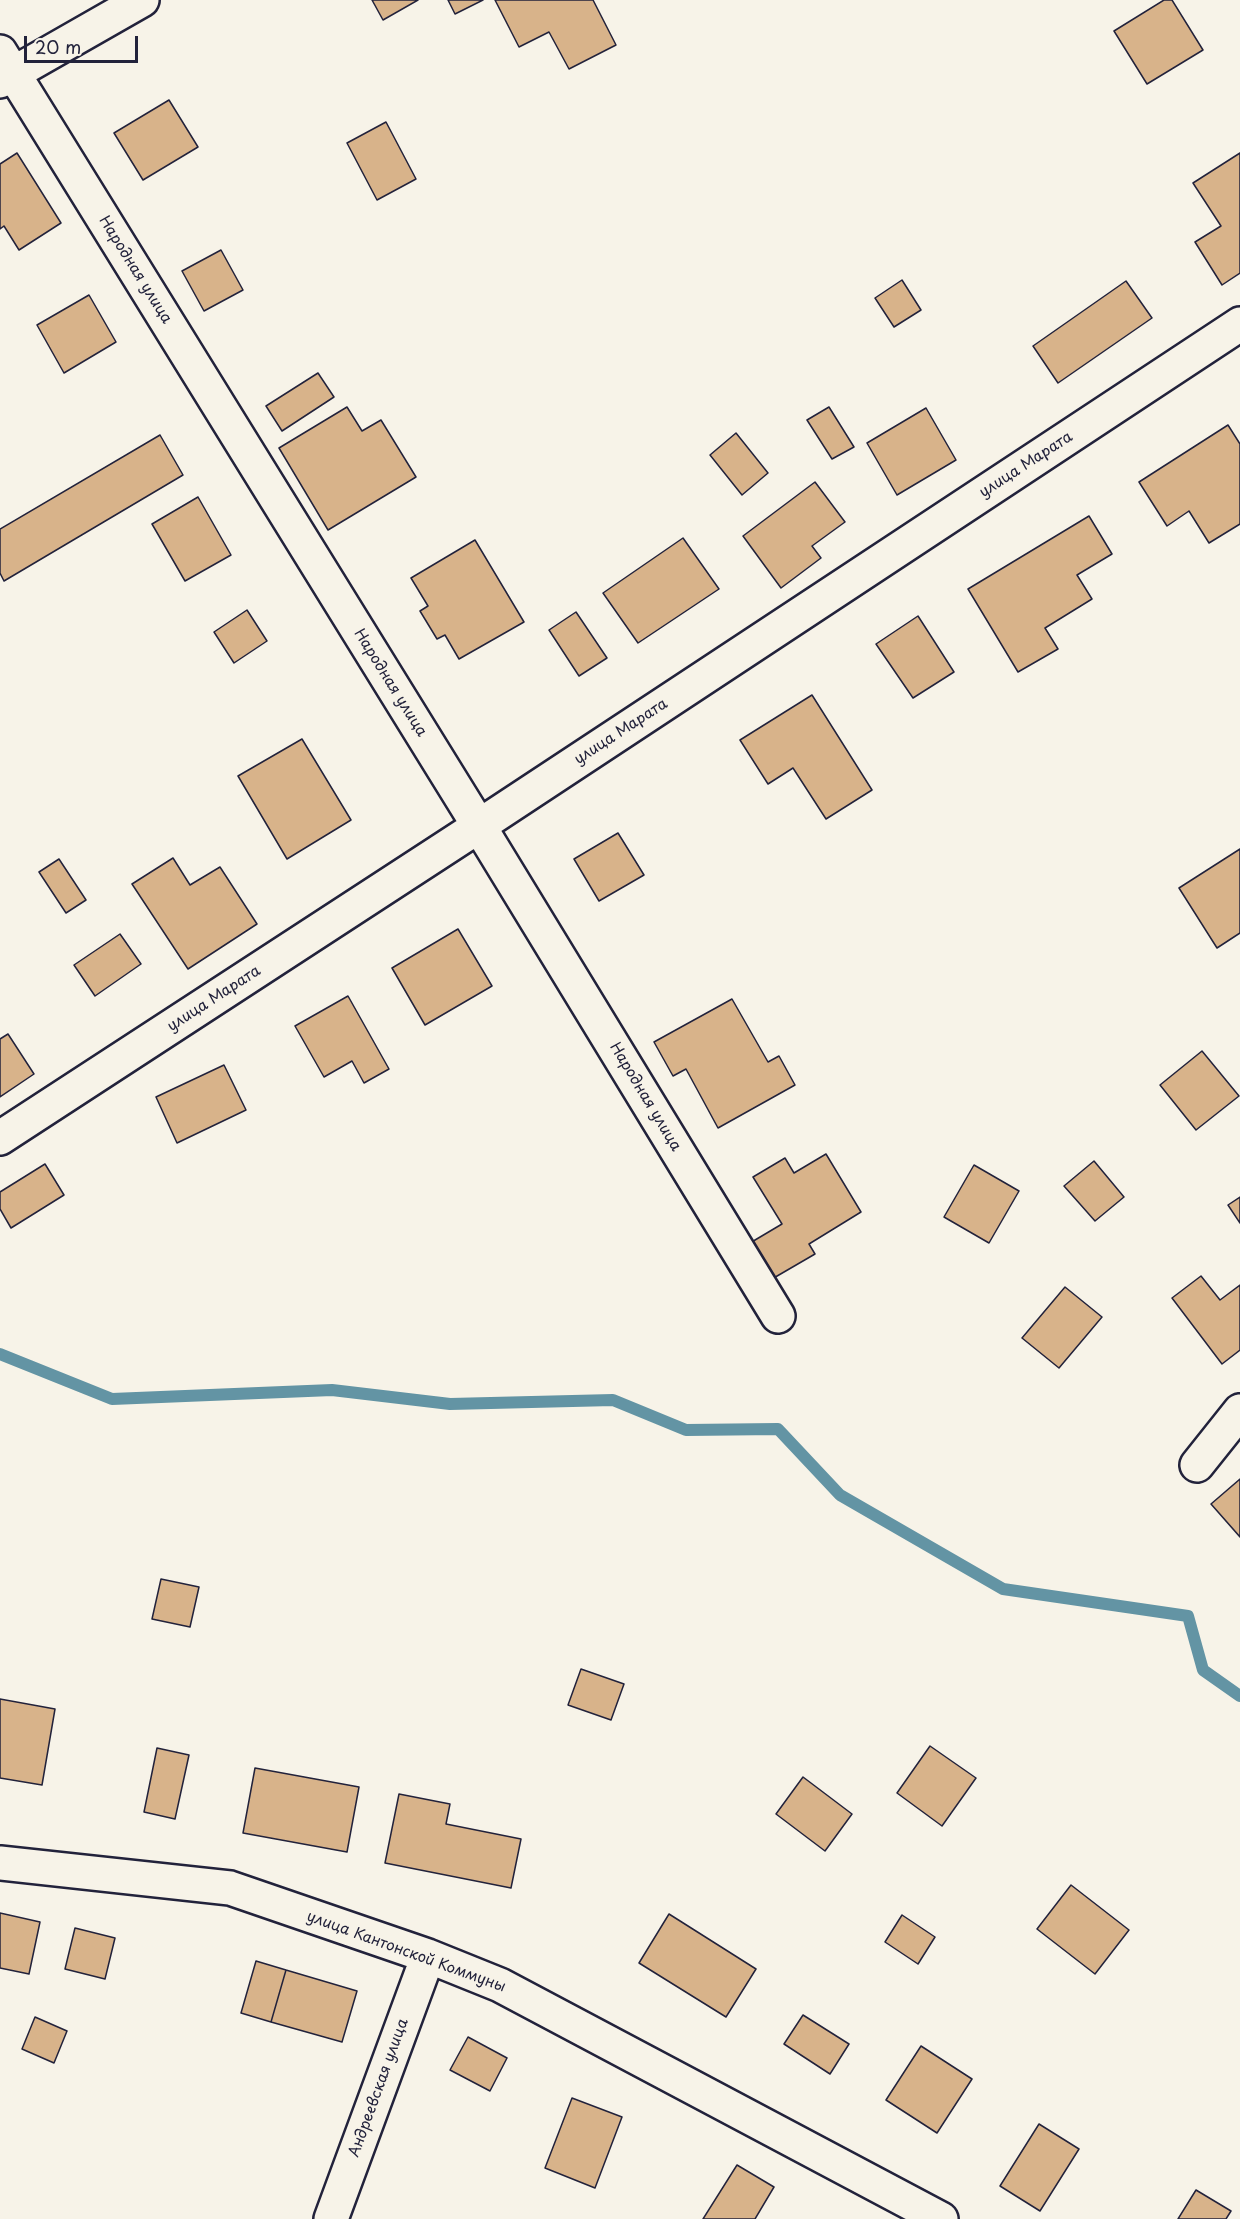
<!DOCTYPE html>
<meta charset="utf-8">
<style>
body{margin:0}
#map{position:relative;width:1240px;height:2219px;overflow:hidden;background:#f7f3e8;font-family:"Playpen Sans",sans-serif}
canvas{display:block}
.scale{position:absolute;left:24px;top:36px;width:114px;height:27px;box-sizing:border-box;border:3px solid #22223b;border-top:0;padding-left:8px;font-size:18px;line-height:21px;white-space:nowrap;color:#22223b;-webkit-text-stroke:4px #f7f3e8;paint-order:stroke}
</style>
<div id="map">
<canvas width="1240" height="2219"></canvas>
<div class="scale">20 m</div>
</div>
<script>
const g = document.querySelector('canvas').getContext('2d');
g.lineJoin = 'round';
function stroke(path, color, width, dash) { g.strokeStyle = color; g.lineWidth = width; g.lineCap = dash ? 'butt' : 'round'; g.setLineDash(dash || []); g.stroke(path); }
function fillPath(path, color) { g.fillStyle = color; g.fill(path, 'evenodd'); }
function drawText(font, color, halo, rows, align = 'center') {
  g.font = font + ' "Playpen Sans",sans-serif'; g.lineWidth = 5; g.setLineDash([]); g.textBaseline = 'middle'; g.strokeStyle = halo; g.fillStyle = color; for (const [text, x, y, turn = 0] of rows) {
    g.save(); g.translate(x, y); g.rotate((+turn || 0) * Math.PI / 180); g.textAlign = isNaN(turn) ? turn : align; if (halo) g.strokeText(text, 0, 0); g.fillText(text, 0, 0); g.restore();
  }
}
const stream = new Path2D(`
 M0,1354L112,1399L332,1390L450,1404L613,1400L686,1430L778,1429L840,1495L1003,1589L1188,1616L1203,1670L1240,1696`);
const building = new Path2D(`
 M372,0H418L383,20Z
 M448,0H483L455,14Z
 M495,0H593L616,45L569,69L549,32L519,47Z
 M1164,0H1172L1203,50L1147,84L1114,31Z
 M169,100L198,147L143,180L114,133Z
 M386,122L416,179L377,200L347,143Z
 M17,153L61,223L19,250L4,226L0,229V164Z
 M1240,153V273L1222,285L1195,242L1221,226L1193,183Z
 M221,250L243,290L204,311L182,271Z
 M902,280L921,310L894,327L875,298Z
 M1126,281L1152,318L1058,383L1033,346Z
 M89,295L116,342L64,373L37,325Z
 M318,373L334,397L282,431L266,406Z
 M347,407L362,431L381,420L416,477L328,530L279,448Z
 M829,407L854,447L832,459L807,420Z
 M926,408L956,460L897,495L867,443Z
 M1228,425L1240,444V524L1209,543L1189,511L1167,526L1139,482Z
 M736,433L768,473L742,495L710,455Z
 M160,435L183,475L4,581L0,573V529Z
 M815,482L845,522L812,546L821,558L781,588L743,536Z
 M198,497L231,555L185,581L152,524Z
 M1089,516L1112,554L1077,575L1092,599L1045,628L1058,649L1018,672L968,589Z
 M683,538L719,589L638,643L603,593Z
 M475,540L524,622L459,659L445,635L437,639L420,611L428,606L411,578Z
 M247,610L267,641L234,663L214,632Z
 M576,612L607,658L579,676L549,630Z
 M918,616L954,672L913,698L876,644Z
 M812,695L872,790L826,819L793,768L768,784L740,740Z
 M302,739L351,820L287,859L238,776Z
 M618,833L644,875L599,901L574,859Z
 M1240,849V933L1217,948L1179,888Z
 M173,858L190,885L220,867L257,924L188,969L132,884Z
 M59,859L86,900L66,913L39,872Z
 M458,929L492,986L425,1025L392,968Z
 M120,934L141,964L95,996L74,965Z
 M348,996L389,1069L364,1083L352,1061L324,1077L295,1026Z
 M732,999L768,1062L779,1056L795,1085L718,1128L686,1069L673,1076L654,1042Z
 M8,1034L34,1074L0,1097V1039Z
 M1202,1051L1239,1096L1196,1130L1160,1085Z
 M224,1065L246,1110L177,1143L156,1097Z
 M826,1154L861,1212L809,1244L815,1254L772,1279L750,1243L782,1224L753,1177L785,1158L794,1173Z
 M1094,1161L1124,1197L1095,1221L1064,1186Z
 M45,1164L64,1195L11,1228L0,1209V1192Z
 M974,1165L1019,1191L989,1243L944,1217Z
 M1240,1197V1223L1228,1205Z
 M1201,1276L1220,1300L1240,1285V1350L1222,1364L1172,1298Z
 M1065,1287L1102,1317L1059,1368L1022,1338Z
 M1240,1479V1537L1211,1504Z
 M161,1579L199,1587L190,1627L152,1619Z
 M581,1669L624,1684L611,1720L568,1705Z
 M0,1699L55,1709L42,1785L0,1778Z
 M930,1746L976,1778L942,1826L897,1793Z
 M157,1748L189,1755L175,1819L144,1812Z
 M255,1768L359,1787L347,1852L243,1833Z
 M803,1777L852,1814L825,1851L776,1814Z
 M399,1794L450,1804L446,1824L521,1839L511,1888L385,1863Z
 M1071,1885L1129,1930L1095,1974L1037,1929Z
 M0,1913L40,1922L29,1974L0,1968Z
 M669,1914L756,1969L726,2017L639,1963Z
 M902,1915L935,1937L918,1964L885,1942Z
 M75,1928L115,1938L105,1979L65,1969Z
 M256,1961L286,1970L271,2022L241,2013Z
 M286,1970L357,1991L342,2042L271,2022Z
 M803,2015L849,2044L830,2074L784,2044Z
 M35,2017L67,2031L54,2063L22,2049Z
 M468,2037L507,2058L490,2091L450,2070Z
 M921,2046L972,2079L937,2133L886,2100Z
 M572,2098L622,2117L595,2188L545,2168Z
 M1039,2124L1079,2149L1040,2211L1000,2186Z
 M737,2165L774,2187L755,2219H703Z
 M1196,2190L1231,2211L1226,2219H1178Z`);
const minor = new Path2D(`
 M0,52L479,826L778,1316
 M0,81L142,0
 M0,1138L479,826L1240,324
 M1197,1465L1240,1411
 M0,1863L230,1888L428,1956L500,1985L941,2219
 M331,2219L428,1956`);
const streetNames = [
 ["Народная улица",135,270,58],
 ["улица Марата",1026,465,-33],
 ["Народная улица",390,683,58],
 ["улица Марата",621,732,-33],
 ["улица Марата",214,999,-33],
 ["Народная улица",645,1097,59],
 ["улица Кантонской Коммуны",406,1952,20],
 ["Андреевская улица",379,2088,-70]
];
stroke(stream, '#6394a4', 12);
fillPath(building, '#d8b38a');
stroke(building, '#22223b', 1.5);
stroke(minor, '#22223b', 38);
stroke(minor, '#f7f3e8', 33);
drawText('15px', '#22223b', '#f7f3e8', streetNames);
</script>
